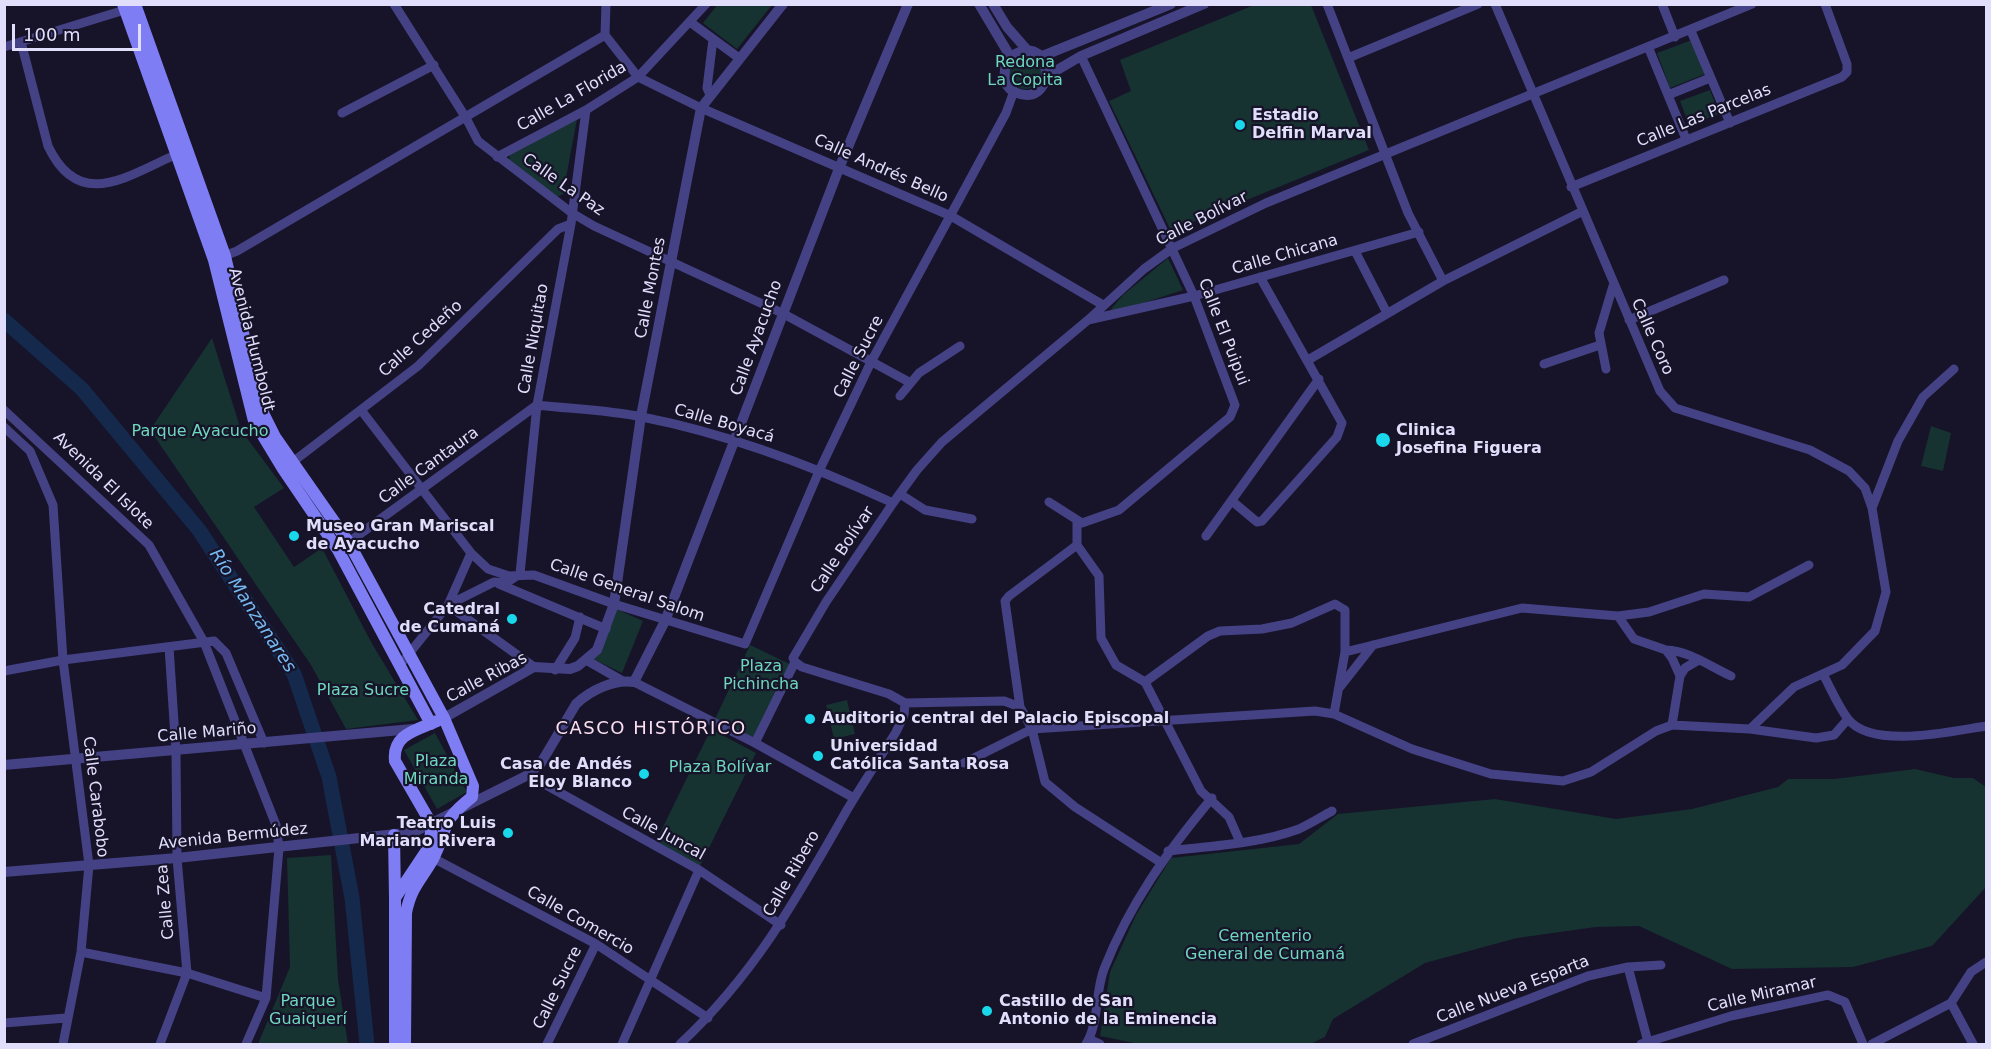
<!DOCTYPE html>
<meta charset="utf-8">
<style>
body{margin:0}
#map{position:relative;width:1991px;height:1049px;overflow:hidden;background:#171329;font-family:"DejaVu Sans",sans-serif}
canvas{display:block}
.frame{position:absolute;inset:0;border:6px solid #e1defc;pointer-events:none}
.scale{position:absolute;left:12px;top:24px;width:129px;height:27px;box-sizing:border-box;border:3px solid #e1defc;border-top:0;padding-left:8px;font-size:18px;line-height:21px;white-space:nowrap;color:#e1defc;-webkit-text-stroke:4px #171329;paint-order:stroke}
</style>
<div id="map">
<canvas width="1991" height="1049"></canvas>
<div class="frame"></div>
<div class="scale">100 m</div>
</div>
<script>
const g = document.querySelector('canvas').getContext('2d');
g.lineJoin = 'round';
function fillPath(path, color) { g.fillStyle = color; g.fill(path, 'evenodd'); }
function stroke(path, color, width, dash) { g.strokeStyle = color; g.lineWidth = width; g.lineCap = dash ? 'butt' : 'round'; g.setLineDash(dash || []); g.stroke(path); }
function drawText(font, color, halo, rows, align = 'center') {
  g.font = font + ' "DejaVu Sans",sans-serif'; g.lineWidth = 4.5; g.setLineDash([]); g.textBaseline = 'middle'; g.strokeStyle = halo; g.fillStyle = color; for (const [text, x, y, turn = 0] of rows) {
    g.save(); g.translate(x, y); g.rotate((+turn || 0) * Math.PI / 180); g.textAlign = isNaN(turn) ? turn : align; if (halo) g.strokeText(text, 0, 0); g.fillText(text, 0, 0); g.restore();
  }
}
const green = new Path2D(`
 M718,4H772V5L737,49L703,23Z
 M1254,5H1311L1369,150L1171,231L1109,101L1131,91L1120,60Z
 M1692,40L1705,74L1670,88L1657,53Z
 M1008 72a17 17 0 1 1 34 0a17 17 0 1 1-34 0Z
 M1710,90L1719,114L1689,125L1680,101Z
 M577,119L563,194L557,197L509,160L510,155Z
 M1168,258L1183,290L1113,313L1111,309L1123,295Z
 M212,338L241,430L284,488L254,507L294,567L322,548L371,642L418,720L346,729L311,665L150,430Z
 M1931,426L1951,433L1943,471L1921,466Z
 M612,607L643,621L622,673L591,658Z
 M750,645L792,665L755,738L715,719Z
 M847,700L855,734L834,739L826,705Z
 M711,729L756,753L700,866L656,841Z
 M435,733L467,792L437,809L404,750Z
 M1915,769L1954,778H1973L1986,787V887L1932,946L1853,967L1732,969L1639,926L1596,927L1517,938L1425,963L1333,1019L1325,1037L1310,1044H1139L1100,1036L1110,972L1136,915L1171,858L1299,844L1338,814L1495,799L1616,819L1692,809L1778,787L1788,779H1834Z
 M331,855L338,979L348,1044H258L290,967L287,858Z`);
const river = new Path2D(`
 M4,320L82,389L199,530L294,674L329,777L352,898L367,1044`);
const minor = new Path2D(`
 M394,4L466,118L478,141L572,213L594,226L782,313L909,382
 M606,4L605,35L638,77L701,108L951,216L1103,305
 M1327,4L1408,213L1443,281
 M1495,4L1660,391L1675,408L1810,450L1849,471L1865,488L1872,508L1886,592L1875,631L1842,665L1794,687L1750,729
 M1662,4L1675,37
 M690,22L739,58
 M1691,31L1730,123
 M21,42L48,146C79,212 127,176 175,155
 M4,47L131,8
 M1649,49L1686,139
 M1348,58L1478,4
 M710,95L707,88L713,39
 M1668,95L1710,78
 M342,113L434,65
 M497,157L586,110L638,77L706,4
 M1571,187L1842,77L1847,72V64L1825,4
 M1355,251L1387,313
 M219,258L237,251L605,35
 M1088,320L1194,296L1419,232
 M1629,320L1724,280
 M1308,360L1443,281L1581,212
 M1544,364L1600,345
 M1606,369L1599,333L1613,286
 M900,396L919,373L960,346
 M4,410L149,545L204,642L276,825L279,848L266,998L246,1044
 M361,410L471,553L488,569L509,576L534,575L614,604L745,644L820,469L871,362L1006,113L1014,91
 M4,427L30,451L53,505L63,660L89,865L81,952L63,1044
 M290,464L418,366L558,229L571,224
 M900,494L925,510L972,519
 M1232,501L1257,522L1262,521L1337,437L1342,423L1260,277
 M1049,502L1082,523L1119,510L1230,417L1235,405L1194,296L1081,56
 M1872,508L1898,441L1923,397L1954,369
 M1077,522V545L1099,576L1101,638L1116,665L1145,682L1201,791L1229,817L1240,842
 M1206,536L1319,379
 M1077,545L1009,596L1005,601L1020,707L1032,729L1045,782L1075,807L1160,862
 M338,550L537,405C572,409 608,410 642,417C730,434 813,466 893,503
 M499,584L606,629
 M1618,616L1634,639L1666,650L1672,658L1680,676L1672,725
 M1666,650C1690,651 1709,666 1731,676
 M1345,652L1522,608L1618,616L1649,612L1704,594L1749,597L1809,565
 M586,660L621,680
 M795,662L802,667L889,694L905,703L1004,701L1020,707
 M400,665L448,605L471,553
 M534,667L448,605L494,582L506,583L520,574L537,405L571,224L586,110
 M555,670L575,638L580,617
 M4,671L63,660L214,641L226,653L264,743
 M1823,674C1831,689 1838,706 1848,719C1872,750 1953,731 1986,726
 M1680,676L1685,668L1697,661
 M634,682L755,743L854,798
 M1145,682L1208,636L1220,631L1262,629L1292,623L1335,604L1345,610V652L1334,714
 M1340,687L1373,645
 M755,743L795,662L793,658L826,602L893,503L917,470L942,442L1088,320L1144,269L1173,248L1266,203L1752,4
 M964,763L1032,729L1315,711L1334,714L1412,749L1491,774L1563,781L1591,772L1656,731L1672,725L1750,729L1816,738L1834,735L1848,719
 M528,775L699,870L781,925
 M1168,851C1211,846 1258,844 1299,829C1310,824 1321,817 1332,811
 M433,858L596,944L708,1018
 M81,952L187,973L266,998
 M1628,967L1648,1042
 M1951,1003L1973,1044
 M4,1023L66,1018
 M1089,1039L1100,1044
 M160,1044L187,973L177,858L176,752L169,647
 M547,1044L596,944
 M622,1044L699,870
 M680,1044C755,974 797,898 847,810C863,783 880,758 896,732L904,715L905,703
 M1086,1044C1099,1024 1095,992 1104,969C1130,903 1167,852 1212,798
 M1413,1044L1588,976L1628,967L1661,965
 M1641,1044L1731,1016L1828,995L1845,1002L1863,1044
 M1872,1044L1951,1003L1971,972L1986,962`);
const tertiary = new Path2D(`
 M979,4L1007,51C1007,67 996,87 1020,94C1060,104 1052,25 1007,59
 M993,4L1007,27L1028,51
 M1040,57L1171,4
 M1047,76L1081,56L1204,4
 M444,718L534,667L570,669L578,666L597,650L614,604L641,416L701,108L783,4
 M4,765L413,729
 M4,872L177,858L414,832L528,775L541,763L576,704C591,690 614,679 634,682L665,621L840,166L908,4`);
const secondary = new Path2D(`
 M123,4L214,260L254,421L283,469L338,550L431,724
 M135,4L225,256L261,409L275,437L349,543L444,718L473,786L472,797C439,823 449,827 433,859C421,880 411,887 406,913L405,1044
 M394,835L395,898
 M395,1044V898L429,847L432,825L395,761C392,734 417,730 437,721`);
const markers = [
 [1240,125,6,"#1ad8ec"],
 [1383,440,8,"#1ad8ec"],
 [294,536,6,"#1ad8ec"],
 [512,619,6,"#1ad8ec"],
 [810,719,6,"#1ad8ec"],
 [818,756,6,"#1ad8ec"],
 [644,774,6,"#1ad8ec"],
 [508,833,6,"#1ad8ec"],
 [987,1011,6,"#1ad8ec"]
];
const parkNames = [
 ["Redona",1025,63],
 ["La Copita",1025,81],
 ["Parque Ayacucho",200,432],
 ["Plaza",761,667],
 ["Pichincha",761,685],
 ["Plaza Sucre",363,691],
 ["Plaza",436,762],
 ["Miranda",436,780],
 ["Plaza Bolívar",720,768],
 ["Cementerio",1265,937],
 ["General de Cumaná",1265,955],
 ["Parque",308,1002],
 ["Guaiquerí",308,1020]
];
const streetNames = [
 ["Calle La Florida",572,97,-30],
 ["Calle Las Parcelas",1704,116,-22],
 ["Calle Andrés Bello",881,169,24],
 ["Calle La Paz",563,185,35],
 ["Calle Bolívar",1202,219,-27],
 ["Calle Chicana",1285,255,-16],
 ["Calle Montes",651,288,-79],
 ["Calle El Puipui",1223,332,69],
 ["Calle Coro",1652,337,66],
 ["Calle Ayacucho",757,338,-70],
 ["Calle Cedeño",421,339,-42],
 ["Calle Niquitao",534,339,-80],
 ["Avenida Humboldt",251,340,76],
 ["Calle Sucre",859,357,-63],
 ["Calle Boyacá",724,424,16],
 ["Calle Cantaura",429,466,-36],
 ["Avenida El Islote",103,481,44],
 ["Calle Bolívar",843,550,-56],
 ["Calle General Salom",627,591,19],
 ["Calle Ribas",487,678,-28],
 ["Calle Mariño",207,733,-5],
 ["Calle Carabobo",95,797,83],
 ["Calle Juncal",663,834,29],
 ["Avenida Bermúdez",233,837,-6],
 ["Calle Ribero",792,874,-60],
 ["Calle Zea",166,902,-95],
 ["Calle Comercio",580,921,30],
 ["Calle Sucre",558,988,-64],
 ["Calle Nueva Esparta",1513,990,-21],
 ["Calle Miramar",1762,995,-13]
];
const poiNames = [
 ["Estadio",1252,116],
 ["Delfin Marval",1252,134],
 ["Clinica",1396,431],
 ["Josefina Figuera",1396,449],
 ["Museo Gran Mariscal",306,527],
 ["de Ayacucho",306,545],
 ["Catedral",500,610,"right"],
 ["de Cumaná",500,628,"right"],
 ["Auditorio central del Palacio Episcopal",822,719],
 ["Universidad",830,747],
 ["Católica Santa Rosa",830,765],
 ["Casa de Andés",632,765,"right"],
 ["Eloy Blanco",632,783,"right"],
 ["Teatro Luis",496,824,"right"],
 ["Mariano Rivera",496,842,"right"],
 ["Castillo de San",999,1002],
 ["Antonio de la Eminencia",999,1020]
];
const waterNames = [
 ["Río Manzanares",252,611,57]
];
const neighbourhoodNames = [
 ["CASCO HISTÓRICO",651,729]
];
fillPath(green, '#163231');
stroke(river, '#14294c', 15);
stroke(minor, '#444284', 9);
stroke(tertiary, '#444284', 10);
stroke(secondary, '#7f7df4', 12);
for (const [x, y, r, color] of markers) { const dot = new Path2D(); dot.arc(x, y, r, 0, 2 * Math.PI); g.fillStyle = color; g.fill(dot); stroke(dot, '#171329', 2); }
drawText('16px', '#6ed7bd', '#171329', parkNames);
drawText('16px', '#e1defc', '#171329', streetNames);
drawText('bold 16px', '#e1defc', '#171329', poiNames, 'left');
drawText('italic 18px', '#75b9f3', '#171329', waterNames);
g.letterSpacing = '1.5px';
drawText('18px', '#fce0f2', '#171329', neighbourhoodNames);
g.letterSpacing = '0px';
</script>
